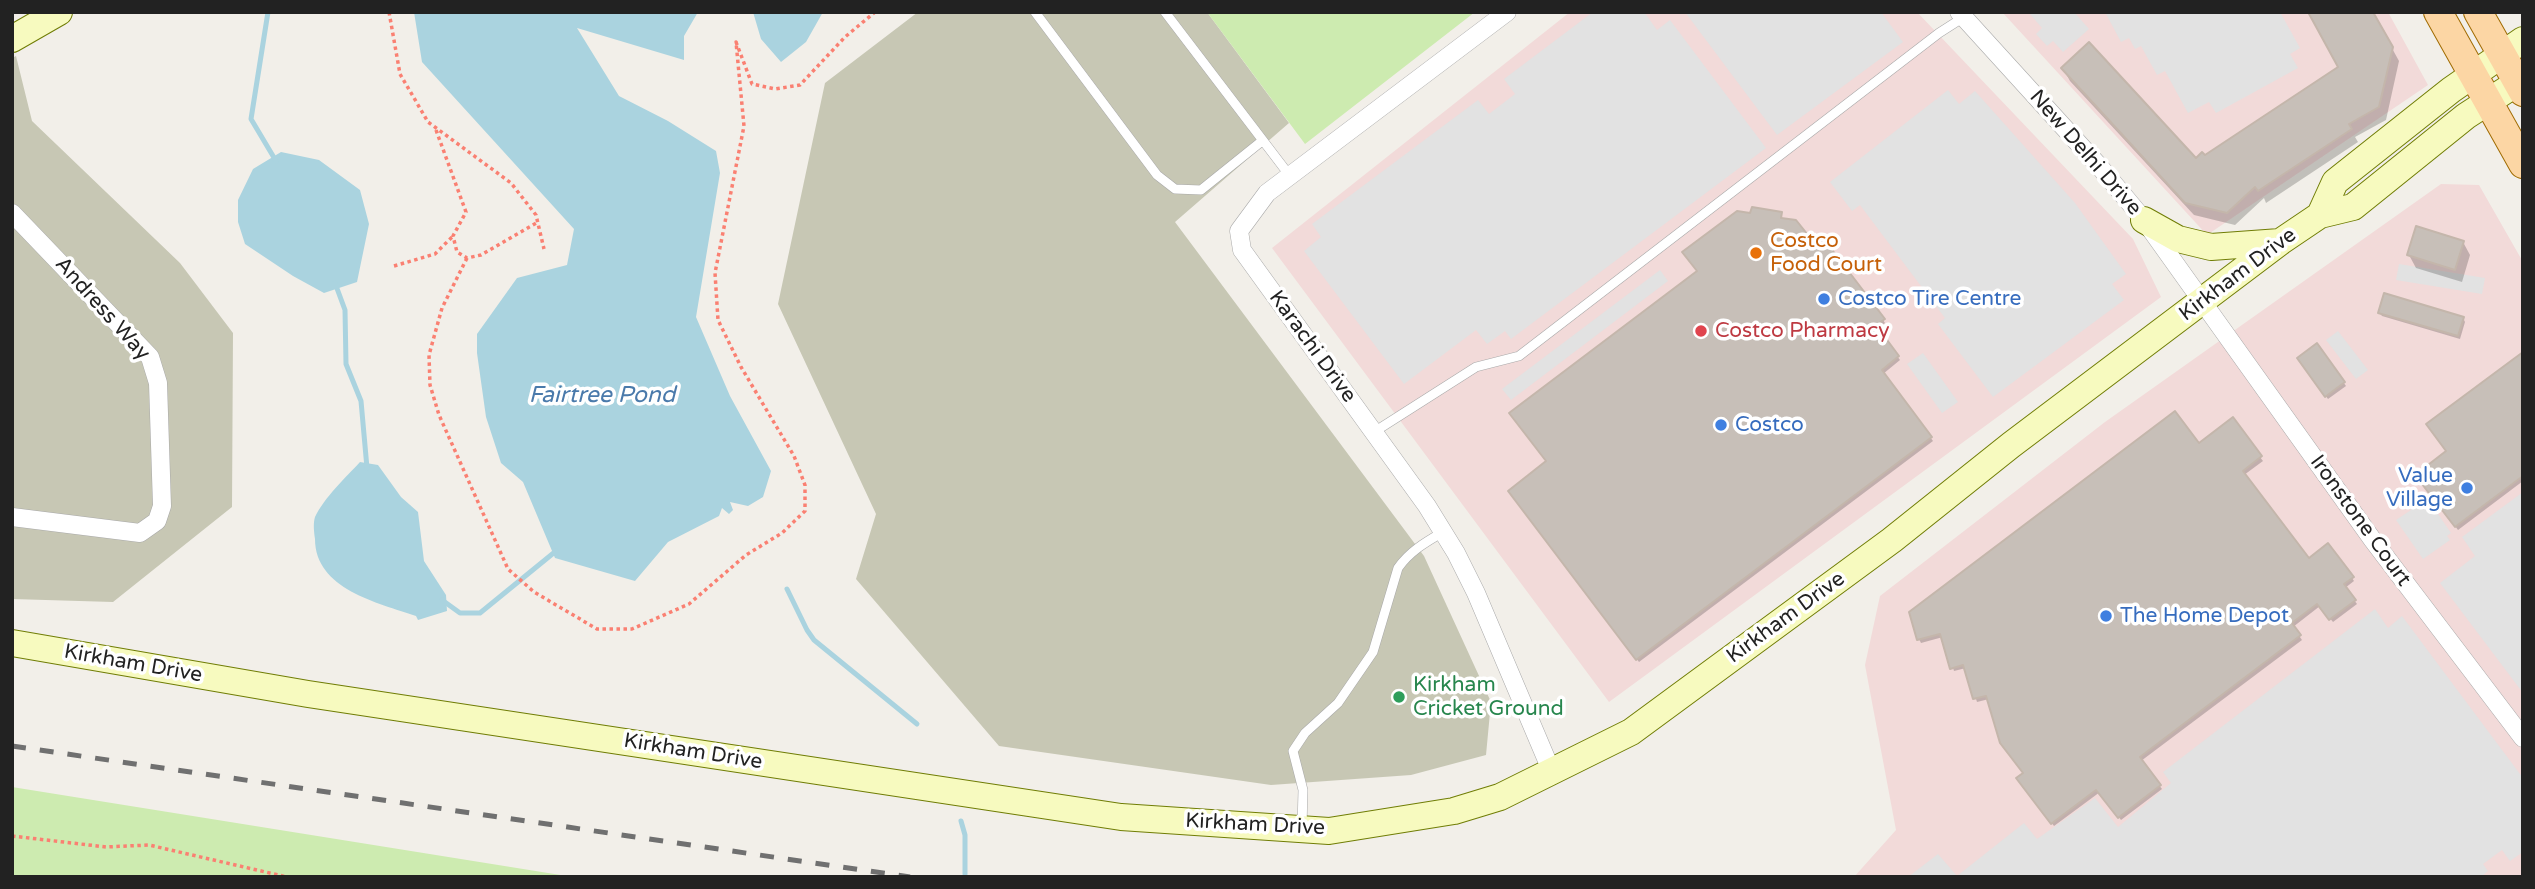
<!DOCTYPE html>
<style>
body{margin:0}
#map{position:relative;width:2535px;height:889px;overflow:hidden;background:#f2efe9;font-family:"Varela Round",sans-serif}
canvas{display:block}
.frame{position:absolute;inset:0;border:14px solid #222;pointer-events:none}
</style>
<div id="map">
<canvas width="2535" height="889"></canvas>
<div class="frame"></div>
</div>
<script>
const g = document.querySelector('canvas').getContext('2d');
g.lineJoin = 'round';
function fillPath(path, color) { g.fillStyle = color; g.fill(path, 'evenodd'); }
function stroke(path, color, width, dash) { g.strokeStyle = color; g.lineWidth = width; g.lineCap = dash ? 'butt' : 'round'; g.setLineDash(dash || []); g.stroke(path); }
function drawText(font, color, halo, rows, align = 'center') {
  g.font = font + ' "Varela Round",sans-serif'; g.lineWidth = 7; g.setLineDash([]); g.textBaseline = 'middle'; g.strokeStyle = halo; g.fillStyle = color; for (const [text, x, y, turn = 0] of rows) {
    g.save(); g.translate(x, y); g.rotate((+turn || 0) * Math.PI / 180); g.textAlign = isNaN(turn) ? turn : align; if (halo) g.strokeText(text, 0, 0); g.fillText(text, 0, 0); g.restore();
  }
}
const commercial = new Path2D(`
 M1570,12H1917L2133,239L2161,297L1609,702L1272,248Z
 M2002,12H2388L2428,85L2207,235Z
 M2441,184L2479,185L2523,262V877H1854L1896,830L1865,665L1880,596L2105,422Z`);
const construction = new Path2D(`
 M918,12H1207L1289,123L1175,222L1424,556L1491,702L1486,755L1411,775L1271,785L999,746L856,579L876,514L778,304L825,83Z
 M16,56L32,121L180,263L233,333L232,507L113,602L12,599V58Z`);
const grass = new Path2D(`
 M1207,12H1475L1305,144Z
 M12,787L573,877H12Z`);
const parking = new Path2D(`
 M1593,12H1644L1657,30L1670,20L1766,148L1511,339L1505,331L1487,344L1476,330L1404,384L1304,251L1321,237L1312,224L1478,100L1489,114L1515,94L1504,79Z
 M1685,12H1881L1903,42L1777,135Z
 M2032,12H2074L2089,29L2063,52L2053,41L2047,46L2036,34L2042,28L2030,14Z
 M2105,12H2280L2300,48L2290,54L2298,68L2216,113L2209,102L2188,113L2165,71L2157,75L2141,46L2135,49L2129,38L2121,42Z
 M1948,90L1959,104L1975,91L2075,203L2126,274L2112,284L2124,300L1993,397L1938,324L1945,318L1860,205L1852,211L1830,182Z
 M2399,264L2485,278L2482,294L2396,280Z
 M1660,270L1668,281L1511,400L1502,389Z
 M2338,331L2368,370L2356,379L2326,340Z
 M1923,353L1958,402L1942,413L1907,364Z
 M2423,492L2451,533L2447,536L2450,540L2423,559L2396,520L2411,510L2407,503Z
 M2523,492V693L2440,583L2475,556L2462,537Z
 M2375,609L2388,628L2402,616L2523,778V852L2510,861L2502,850L2483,864L2488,871L2481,877H1908L1938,854L1957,876L2024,823L2037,839L2095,798L2118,827L2171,783L2163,772Z`);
const water = new Path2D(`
 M414,12H698L684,36V60L577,28L619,96L668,121L716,151L720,173L696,317L730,396L771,471L763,497L748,506L730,502L733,510L729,514L722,508L719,516L668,542L635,581L555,558L523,482L501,463L486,417L477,353V334L517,278L567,265L574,229L422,62Z
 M753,12H823L806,42L781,62L761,39Z
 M281,152L319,160L360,190L369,224L357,282L324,293L293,276L245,244L238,222V200L253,169Z
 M360,462L378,465L401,497L418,512L424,561L446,595L447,611L418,620L416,616C378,603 315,589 315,539C314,532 313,523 315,517C324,498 346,477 360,462Z`);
const shadow = new Path2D(`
 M2372,12L2399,61L2386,120L2355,137L2358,142L2266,203L2264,198L2235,225L2194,215L2070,81L2063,68L2196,160L2205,158L2340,67Z
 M1781,213L1783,220L1883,320L1885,323L1877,329L1900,360L1883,374L1933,441L1639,662L1512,494L1548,462Z
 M2463,242L2470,255L2462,282L2416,268L2409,255Z
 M2380,313L2463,318L2465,322L2460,339L2382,316Z
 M2317,346L2346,386L2328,399L2301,362Z
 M2523,354V481L2458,530L2419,478L2448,452Z
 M2232,420L2263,461L2244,475L2308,560L2352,578L2354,581L2345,588L2357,604L2333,622L2320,606L2293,627L2302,640L2141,761L2162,789L2121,820L2100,792L2054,826L2020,782L2025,774L1989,699L1977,702L1966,668L1954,671L1943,637L1921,643L1919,639Z`);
const stream = new Path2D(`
 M268,12L251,119L276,161
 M335,283L345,310L346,364L361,401L367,468
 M787,589L807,630L814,640L917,724
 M442,600L460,613H480L556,551
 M961,821L965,835V874`);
const building = new Path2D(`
 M2308,12H2373L2393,47L2379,107L2349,124L2352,129L2258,191L2255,187L2227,213L2185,203L2061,68L2089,42L2196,158L2202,152L2205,155L2338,67Z
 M1752,207L1782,212L1781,218L1796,220L1812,240L1820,234L1885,319L1876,325L1899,356L1882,370L1932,437L1636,660L1508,491L1546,461L1509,413L1697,271L1682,252L1737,211L1750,213Z
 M2416,226L2464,241L2455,270L2407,255Z
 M2384,293L2464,317L2458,336L2378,313Z
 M2317,343L2345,382L2325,397L2297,358Z
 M2523,352V476L2455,527L2415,475L2446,451L2426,424Z
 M2175,411L2199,443L2233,417L2262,456L2243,471L2309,558L2328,543L2354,577L2344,584L2356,600L2329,620L2317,604L2292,623L2301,635L2140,757L2161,785L2118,818L2096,790L2051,824L2016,778L2023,773L2000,743L1986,696L1973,699L1963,665L1950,669L1940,634L1917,640L1909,612Z`);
const path = new Path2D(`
 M389,12L400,74L428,122L511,183L536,215L544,249
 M436,130L466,212L453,236L457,252L467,258L481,255L538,222
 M467,258L442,308L429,355L430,385L439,415L508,569L534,592L597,629H632L689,604L746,555L782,533L805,511V485L794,456L741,367L718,320L715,273L744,126L736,42L752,84L775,89L800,85L845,37L875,12
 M394,266L435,254L453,236
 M12,836L106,847L149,845L287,877`);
const lane = new Path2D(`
 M1035,12L1157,175L1175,189L1201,190L1262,141
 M1165,12L1290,176
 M1374,432L1476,367L1519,356L1939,33L1964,17
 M1302,827L1303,790L1293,751L1305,733L1338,703L1373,652L1398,568C1410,551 1426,542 1443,532`);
const street = new Path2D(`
 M1507,12L1267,193L1239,231L1242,250L1427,506L1456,553L1476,593L1551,770
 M1959,12L2099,166L2144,220L2372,539L2523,738
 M12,213L150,357L158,383L162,506L157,521L140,533L12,517`);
const secondary = new Path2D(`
 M12,39L59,12
 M2320,215L2335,182L2451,90L2523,40
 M2144,220L2178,239L2211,247L2280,242
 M12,643L308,694L1121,817L1329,831L1454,811L1500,797L1631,732L1892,540L2011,445L2280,242L2320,215L2353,207L2466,116L2523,79`);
const primary = new Path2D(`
 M2438,12L2523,164
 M2478,12L2523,92`);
const rail = new Path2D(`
 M12,746L910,877`);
const markers = [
 [1756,253,7,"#e8710a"],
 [1824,299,7,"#3f7fe0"],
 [1701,331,7,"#e0444e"],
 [1721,425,7,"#3f7fe0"],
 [2467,488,7,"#3f7fe0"],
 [2106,616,7,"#3f7fe0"],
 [1399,697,7,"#2e9e5b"]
];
const streetNames = [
 ["New Delhi Drive",2085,153,49],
 ["Kirkham Drive",2238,275,-37],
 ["Andress Way",102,309,48],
 ["Karachi Drive",1312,347,54],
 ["Ironstone Court",2360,521,54],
 ["Kirkham Drive",1786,618,-36],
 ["Kirkham Drive",133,664,10],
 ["Kirkham Drive",693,752,9],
 ["Kirkham Drive",1255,825,3]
];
const foodNames = [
 ["Costco",1770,241],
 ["Food Court",1770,265]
];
const shopNames = [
 ["Costco Tire Centre",1838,299],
 ["Costco",1735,425],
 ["Value",2453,476,"right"],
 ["Village",2453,500,"right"],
 ["The Home Depot",2120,616]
];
const healthNames = [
 ["Costco Pharmacy",1715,331]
];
const leisureNames = [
 ["Kirkham",1413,685],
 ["Cricket Ground",1413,709]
];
const waterNames = [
 ["Fairtree Pond",602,396]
];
fillPath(commercial, '#f2dad9');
fillPath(construction, '#c7c7b4');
fillPath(grass, '#cdebb0');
fillPath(parking, '#e2e2e2');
fillPath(water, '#aad3df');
fillPath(shadow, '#0003');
stroke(stream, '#aad3df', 5);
fillPath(building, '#c7bfb8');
stroke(building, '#c4b6ab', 2);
stroke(lane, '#a9a9a9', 10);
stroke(street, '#a9a9a9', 19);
stroke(secondary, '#707d05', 28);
stroke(primary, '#a06b00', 30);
stroke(path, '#fa8072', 3.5, [3.5, 3.5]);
stroke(lane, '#fff', 9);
stroke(street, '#fff', 18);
stroke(secondary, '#f7fabf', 26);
stroke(primary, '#fcd6a4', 28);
stroke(rail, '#707070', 5, [14, 14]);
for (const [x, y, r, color] of markers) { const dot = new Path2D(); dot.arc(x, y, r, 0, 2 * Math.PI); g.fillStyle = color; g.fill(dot); stroke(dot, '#fff', 2.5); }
drawText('21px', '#222', '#fff', streetNames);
drawText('21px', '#c56008', '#fff', foodNames, 'left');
drawText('21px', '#366cbe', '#fff', shopNames, 'left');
drawText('21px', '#be3a42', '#fff', healthNames, 'left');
drawText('21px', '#27864d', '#fff', leisureNames, 'left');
drawText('italic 23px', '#4a7aab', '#fff', waterNames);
</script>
